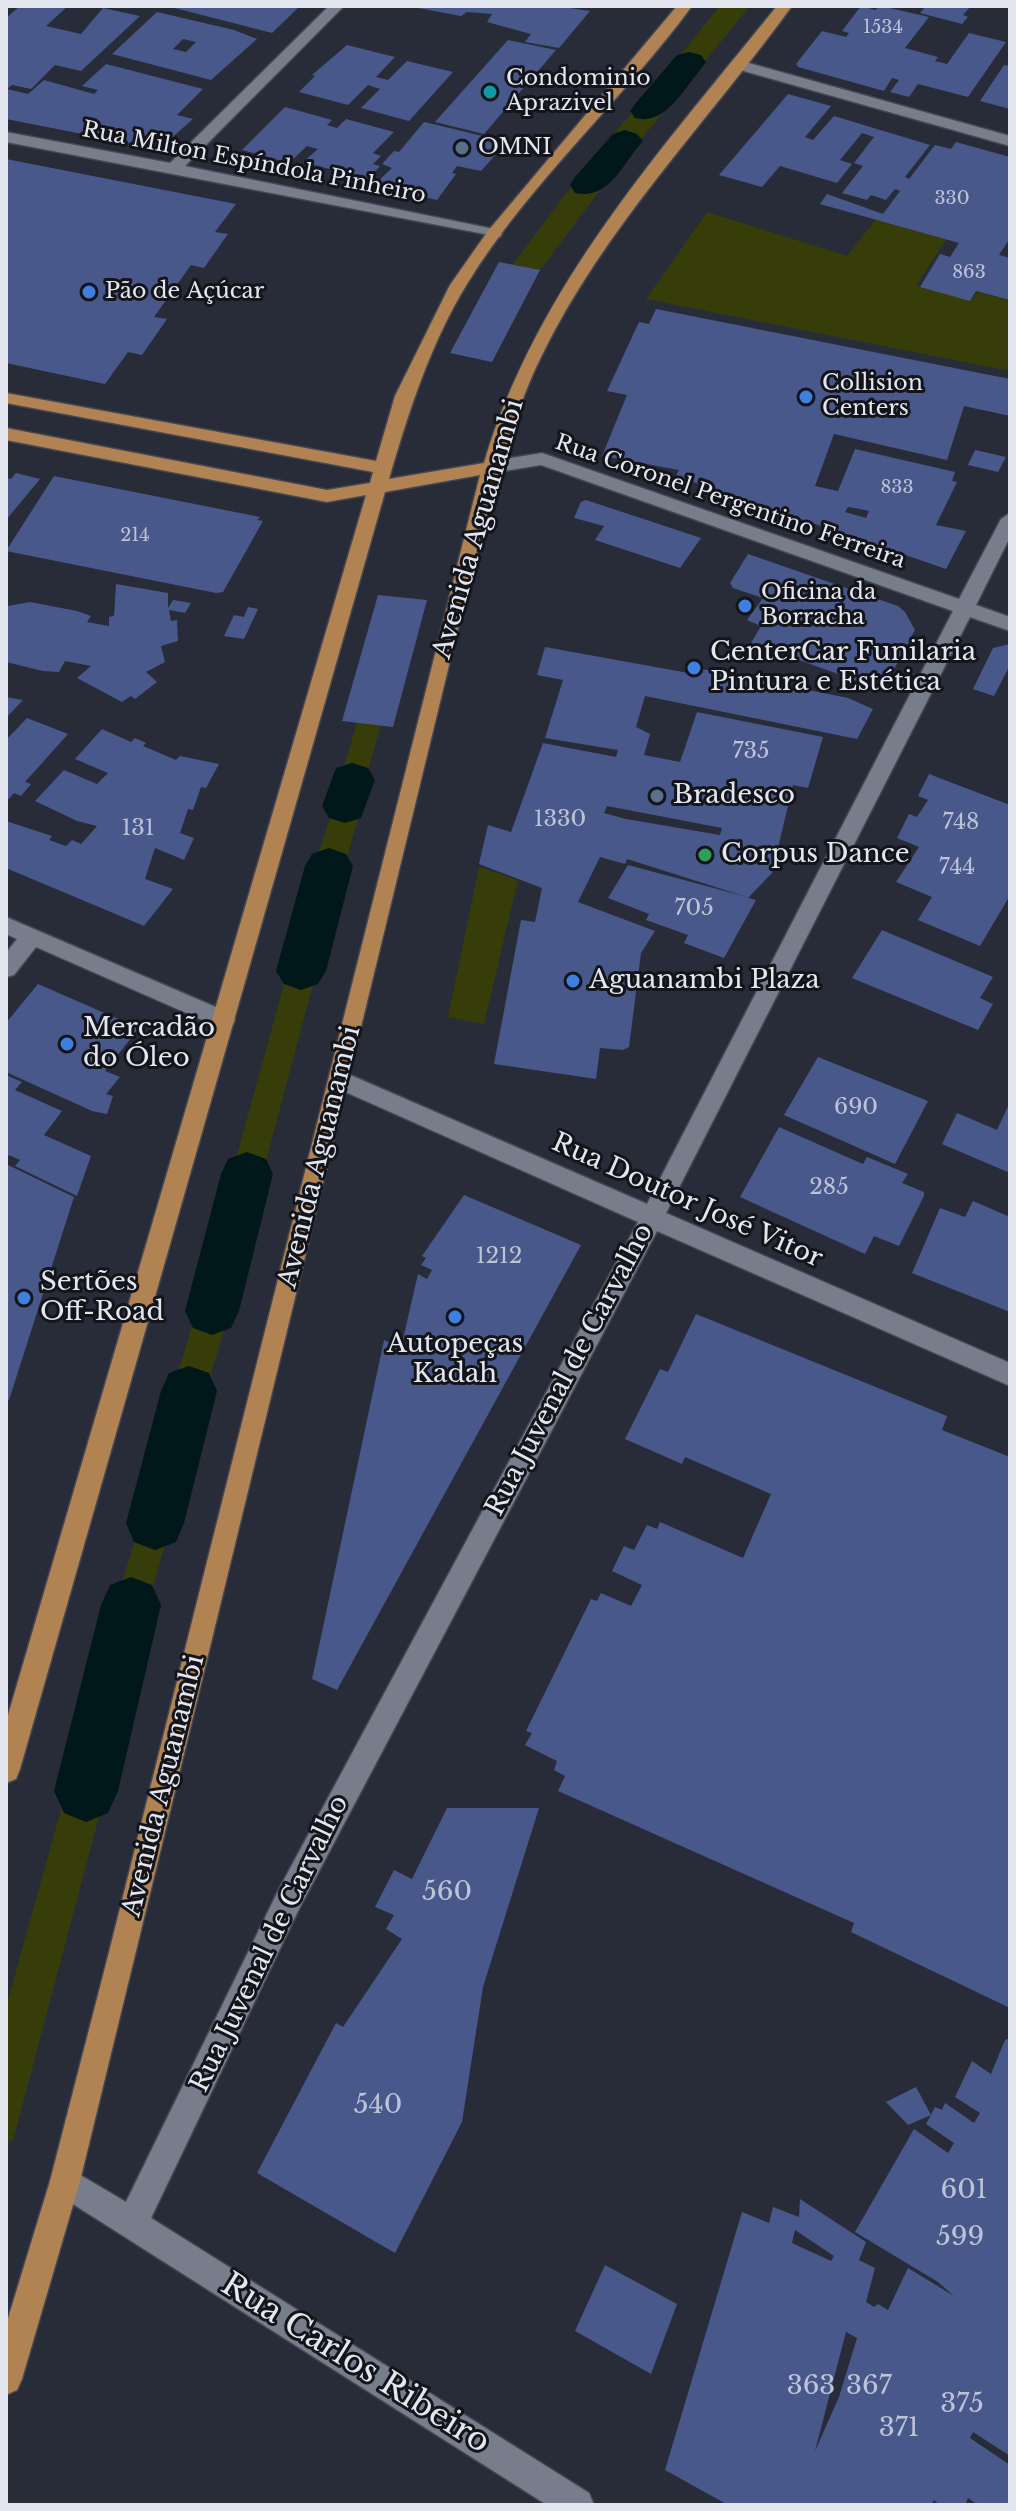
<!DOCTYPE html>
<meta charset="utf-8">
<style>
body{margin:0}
#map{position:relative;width:1016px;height:2511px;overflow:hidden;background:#282c39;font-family:"Libre Baskerville",serif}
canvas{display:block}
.frame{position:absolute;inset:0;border:8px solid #e4e7f0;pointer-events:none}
</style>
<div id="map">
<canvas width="1016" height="2511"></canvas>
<div class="frame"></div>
</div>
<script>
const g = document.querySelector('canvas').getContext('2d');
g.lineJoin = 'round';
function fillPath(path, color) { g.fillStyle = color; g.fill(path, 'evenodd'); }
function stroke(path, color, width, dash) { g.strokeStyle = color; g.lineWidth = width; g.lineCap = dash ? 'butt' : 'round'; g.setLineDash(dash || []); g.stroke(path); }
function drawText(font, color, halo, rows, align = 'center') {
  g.font = font + ' "Libre Baskerville",serif'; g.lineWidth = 6; g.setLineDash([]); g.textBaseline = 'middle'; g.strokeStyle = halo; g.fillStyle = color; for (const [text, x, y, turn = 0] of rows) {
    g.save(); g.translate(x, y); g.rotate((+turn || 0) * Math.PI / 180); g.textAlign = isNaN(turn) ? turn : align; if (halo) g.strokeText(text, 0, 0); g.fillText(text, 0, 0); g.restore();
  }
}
const green = new Path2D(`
 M720,6H750L702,65L677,59Z
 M636,108L661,115L637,144L611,137Z
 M575,182L601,189L540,270L512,265Z
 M707,212L847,256L877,218L947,238L916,286L972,299L977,292L1010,300V371L646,299Z
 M357,722L381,725L365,781L341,778Z
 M334,805L361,808L344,869L315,865Z
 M479,867L518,880L484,1024L448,1017Z
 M288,970L316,973L262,1176L232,1173Z
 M197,1309L229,1314L205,1394L173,1389Z
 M141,1521L170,1526L147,1608L116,1602Z
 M67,1788L105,1794L13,2141L6,2140V2007Z`);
const canal = new Path2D(`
 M689,52L701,55L706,62L701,69C683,90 665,126 635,118L630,111L635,104L677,55Z
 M625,130L637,134L643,141L637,148C620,170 606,200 575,193L570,185L575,177L613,134Z
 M352,763L368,768L375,780L361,818L345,823L329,818L322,806L336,768Z
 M329,848L346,854L353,866L326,971L318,984L301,990L284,984L276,971L305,866L312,854Z
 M247,1152L266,1159L273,1174L239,1311L231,1328L212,1335L193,1328L185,1311L221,1174L228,1159Z
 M189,1366L209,1373L217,1391L184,1523L176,1542L155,1550L134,1542L126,1523L161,1391L169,1373Z
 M131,1577L152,1585L161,1605L118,1791L108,1813L86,1822L64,1813L54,1791L101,1605L110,1585Z`);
const building = new Path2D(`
 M20,6H68L46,26L81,34L103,8L140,16L81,71L55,65L31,89L12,85L7,89L28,94L44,80L94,94L98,90L82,86L106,64L203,89L177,115L193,119L159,149L6,119V18Z
 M167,6H300L272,33Z
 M557,6L590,11L559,48L525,42L531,34L487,22L492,14L467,12L461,16L413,7Z
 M861,6L875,10L881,6L929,17L905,48L938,57L935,61L947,64L969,33L1006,42L968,97L918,84L909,97L890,92L899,80L892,78L884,91L798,67L796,64L822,31L846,37L849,33L842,31Z
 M926,6H971L963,15L968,17L962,24L920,13Z
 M157,12L234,30L257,39L211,80L112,54ZM183,39L196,42L186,52L173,49Z
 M508,40L556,50L484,134L435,122Z
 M347,45L395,57L376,77L388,80L407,61L453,72L409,121L361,108L380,89L368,85L348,105L299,92L315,76L312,75Z
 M1004,65L1010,66V109L980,101Z
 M788,94L831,106L805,137L813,140L834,116L930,145L905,177L909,179L935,145L951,149L956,142L1010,157V238L999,255L1010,258V300L976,291L970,301L920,287L940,254L950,257L959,243L820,204L827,194L883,214L900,191L895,189L886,200L871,195L867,200L842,193L863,166L854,163L874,137L862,133L840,160L852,164L837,183L780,166L762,187L719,175Z
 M285,107L332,120L327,125L337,128L346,119L394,132L373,153L381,156L373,164L380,166L368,179L303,162L318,149L307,146L289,163L242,150Z
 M424,122L433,124L507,142L481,171L457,166L452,173L456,174L437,200L374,185L392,168L382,164L394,151L399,152Z
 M6,159L236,204L215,232L228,234L204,268L191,265L154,317L167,319L142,355L128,352L105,384L6,363Z
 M499,262L540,270L492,362L450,353Z
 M656,309L1010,379V416L964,406L947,460L834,434L815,486L838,491L855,449L955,472L952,481L957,482L936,525L966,531L946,569L676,476L679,470L602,456L627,395L607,391L639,322L649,324ZM848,507L855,508L869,511L866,518L845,512Z
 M975,450L1006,457L998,472L968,465Z
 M16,473L40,479L6,520V478L11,479Z
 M54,476L260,517L257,520L263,521L223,592L216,593L6,551Z
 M586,500L701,538L680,568L595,540L604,526L574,518L581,502Z
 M748,554L898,606L905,612L915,630L883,690L751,643L761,626L747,620L763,598L733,588L730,583Z
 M116,584L168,593V608L173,600L191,603L185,613L169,610L171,621L177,620L178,641L161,646L165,662L146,672L157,682L135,699L131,696L122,702L77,678L91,666L65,661L59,672L43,671L6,662L8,606L30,602L77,611L91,616L87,622L109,626V617L114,616Z
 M378,595L427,600L393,727L342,721Z
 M248,607L258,609L244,639L224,636L234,615L244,617Z
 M1010,644V665L994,696L973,689L993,648Z
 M545,647L694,674L697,668L848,698L873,709L857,739L645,696L636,727L650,734L644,755L680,762L697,712L823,737L808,788L793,785L772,873L748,898L756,900L724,958L684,943L688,935L646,920L649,914L608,898L628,865L747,897L627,859L625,864L600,857L578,902L655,931L641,953L629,1047L623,1050L600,1048L596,1079L494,1064L521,920L535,922L542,888L479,864L488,825L511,832L543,743L616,757L618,750L545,738L563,680L537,675ZM607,806L722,828L720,835L626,819L604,813Z
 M6,697L23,700L6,718Z
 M27,718L68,734L25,782L31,784L21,796L14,793L6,802V740Z
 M102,729L131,742L135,738L146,743L143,746L176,760L180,756L219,764L206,788L201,787L193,810L188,809L180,833L194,838L184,860L155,848L145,879L173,889L144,926L6,868V821L52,836L49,840L66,846L72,840L81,844L97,826L77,821L35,801L64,770L97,784L108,773L75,759Z
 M929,774L1010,805L1009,897L980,946L918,920L932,897L896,882L919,847L897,838L909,814L917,817L928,800L918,796Z
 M882,930L993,977L980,998L993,1004L978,1030L852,978Z
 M38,984L139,1028L105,1071L120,1077L106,1094L113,1096L107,1114L92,1111L6,1072V1023Z
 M818,1057L928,1101L895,1164L784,1115Z
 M6,1075L22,1082L15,1090L62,1111L44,1135L91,1156L77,1196L15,1166L20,1160L9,1155L6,1159Z
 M1010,1102V1173L942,1144L957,1113L997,1130Z
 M779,1127L863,1164L867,1157L908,1174L902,1183L924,1192V1196L899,1246L874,1236L865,1254L740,1197Z
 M6,1164L74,1197L9,1400L6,1399Z
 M464,1195L581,1245L337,1690L312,1679L384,1340L416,1355L420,1347L403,1339L418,1274L427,1279L432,1270L421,1265L426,1258L422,1256Z
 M973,1201L1010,1217V1312L912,1273L940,1208L965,1217Z
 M696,1314L947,1416L942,1430L1010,1457V2008L851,1932L854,1923L558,1791L565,1776L554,1770L557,1761L525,1745L532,1733L526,1731L591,1599L597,1601L601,1593L631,1606L642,1585L612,1571L624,1546L634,1550L647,1525L657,1529L660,1522L743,1558L771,1494L685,1457L682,1464L625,1439L660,1369L668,1372Z
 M447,1808H539L483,1987L462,2122L395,2253L257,2173L336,2023L343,2027L402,1939L386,1929L394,1915L375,1907L394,1870L412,1879Z
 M1010,2038V2456L973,2432L970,2438L1010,2465V2505H978L968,2498L965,2505H940L934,2500L931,2505H728L665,2470L742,2212L769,2223L773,2207L799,2217L800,2199L866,2242L859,2260L875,2268L866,2302L874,2307L878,2304L888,2310L908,2268L954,2296L938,2282L855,2232L914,2129L948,2153L954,2143L926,2124L935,2107L942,2110L945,2103L974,2123L980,2113L955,2097L972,2061L991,2074L1005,2040ZM795,2230L834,2256L831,2261L792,2243ZM846,2332L857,2338L839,2397L815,2451Z
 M916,2087L931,2115L908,2125L886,2102Z
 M605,2265L677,2304L651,2374L575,2331Z`);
const minor = new Path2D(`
 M329,6H344L185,166L494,229L502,234L500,237L6,142V132L170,163Z
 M738,60L1010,136V146L733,68L730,65Z
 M542,453L959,599L1001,519L1010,513V537L976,605L1010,617V631L970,617L666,1213L1010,1363V1386L657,1231L299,1909L151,2218L589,2493L594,2505H547L54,2192L50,2181L54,2170L65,2166L126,2202L279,1889L638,1222L332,1086L329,1080L332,1074H348L647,1204L953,611L541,465L492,473L483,467L492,461Z
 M6,917L232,1014L235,1020L232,1026H216L36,947L14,975L6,977V953L17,939L6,934Z`);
const major = new Path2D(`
 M677,6H692C622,101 529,183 467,284C430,344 408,414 389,479L484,463C537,285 663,148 777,6H792C707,123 605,226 541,357C512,416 498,480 479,542L80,2181L22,2379L17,2390L6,2395V2325L50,2181L108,1956L480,475L385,492L20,1769L16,1779L6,1783V1722L366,495L327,502L6,440V428L327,490L370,483L373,472L6,403V393L376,461L395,396L450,285L488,231Z`);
const markers = [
 [490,92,8,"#0f9aa8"],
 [462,148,8,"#5c6f8a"],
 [89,292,8,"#3f7fe0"],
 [806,397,8,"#3f7fe0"],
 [745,606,8,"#3f7fe0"],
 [694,668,8,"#3f7fe0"],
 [657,796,8,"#5c6f8a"],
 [705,855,8,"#2e9e5b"],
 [573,981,8,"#3f7fe0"],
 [67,1044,8,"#3f7fe0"],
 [24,1298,8,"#3f7fe0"],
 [455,1317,8,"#3f7fe0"]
];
const farNumbernames = [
 ["1534",883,28],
 ["330",952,199],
 ["863",969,273],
 ["833",897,488],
 ["214",135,536]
];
const farPoinames = [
 ["Condominio",506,79],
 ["Aprazivel",506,104],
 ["OMNI",478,148],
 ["Pão de Açúcar",105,292],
 ["Collision",822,384],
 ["Centers",822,409],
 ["Oficina da",761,593],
 ["Borracha",761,618]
];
const farStreetnames = [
 ["Rua Milton Espíndola Pinheiro",254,163,11],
 ["Rua Coronel Pergentino Ferreira",730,502,19]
];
const numberNames = [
 ["735",751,752],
 ["1330",560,820],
 ["748",961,823],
 ["131",138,829],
 ["744",957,868],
 ["705",694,909],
 ["690",856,1108],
 ["285",829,1188],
 ["1212",499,1257]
];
const streetNames = [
 ["Avenida Aguanambi",479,529,-74],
 ["Avenida Aguanambi",320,1157,-76],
 ["Rua Doutor José Vitor",687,1201,24],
 ["Rua Juvenal de Carvalho",570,1370,-62],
 ["Avenida Aguanambi",164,1786,-76],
 ["Rua Juvenal de Carvalho",270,1944,-64]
];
const poiNames = [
 ["CenterCar Funilaria",710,653],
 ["Pintura e Estética",710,683],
 ["Bradesco",673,796],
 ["Corpus Dance",721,855],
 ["Aguanambi Plaza",589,981],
 ["Mercadão",83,1029],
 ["do Óleo",83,1059],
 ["Sertões",40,1283],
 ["Off-Road",40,1313],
 ["Autopeças",455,1345,"center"],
 ["Kadah",455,1375,"center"]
];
const nearNumbernames = [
 ["560",447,1893],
 ["540",378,2106],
 ["601",964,2191],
 ["599",960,2238],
 ["363",811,2387],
 ["367",869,2387],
 ["375",962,2405],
 ["371",899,2429]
];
const nearStreetnames = [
 ["Rua Carlos Ribeiro",355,2364,32]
];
fillPath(green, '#363d08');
fillPath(canal, '#001819');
fillPath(building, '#48588a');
stroke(minor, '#444752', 3);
stroke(major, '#444752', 3);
fillPath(minor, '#787d8c');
fillPath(major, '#b18252');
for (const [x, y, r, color] of markers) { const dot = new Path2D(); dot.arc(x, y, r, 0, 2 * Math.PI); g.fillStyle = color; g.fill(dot); stroke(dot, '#13151b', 3); }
drawText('18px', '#bdc3d6', null, farNumbernames);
drawText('22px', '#e4e7f0', '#13151b', farPoinames, 'left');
drawText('22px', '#e4e7f0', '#13151b', farStreetnames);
drawText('22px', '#bdc3d6', null, numberNames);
drawText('26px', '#e4e7f0', '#13151b', streetNames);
drawText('26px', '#e4e7f0', '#13151b', poiNames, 'left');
drawText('26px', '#bdc3d6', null, nearNumbernames);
drawText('32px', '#e4e7f0', '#13151b', nearStreetnames);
</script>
